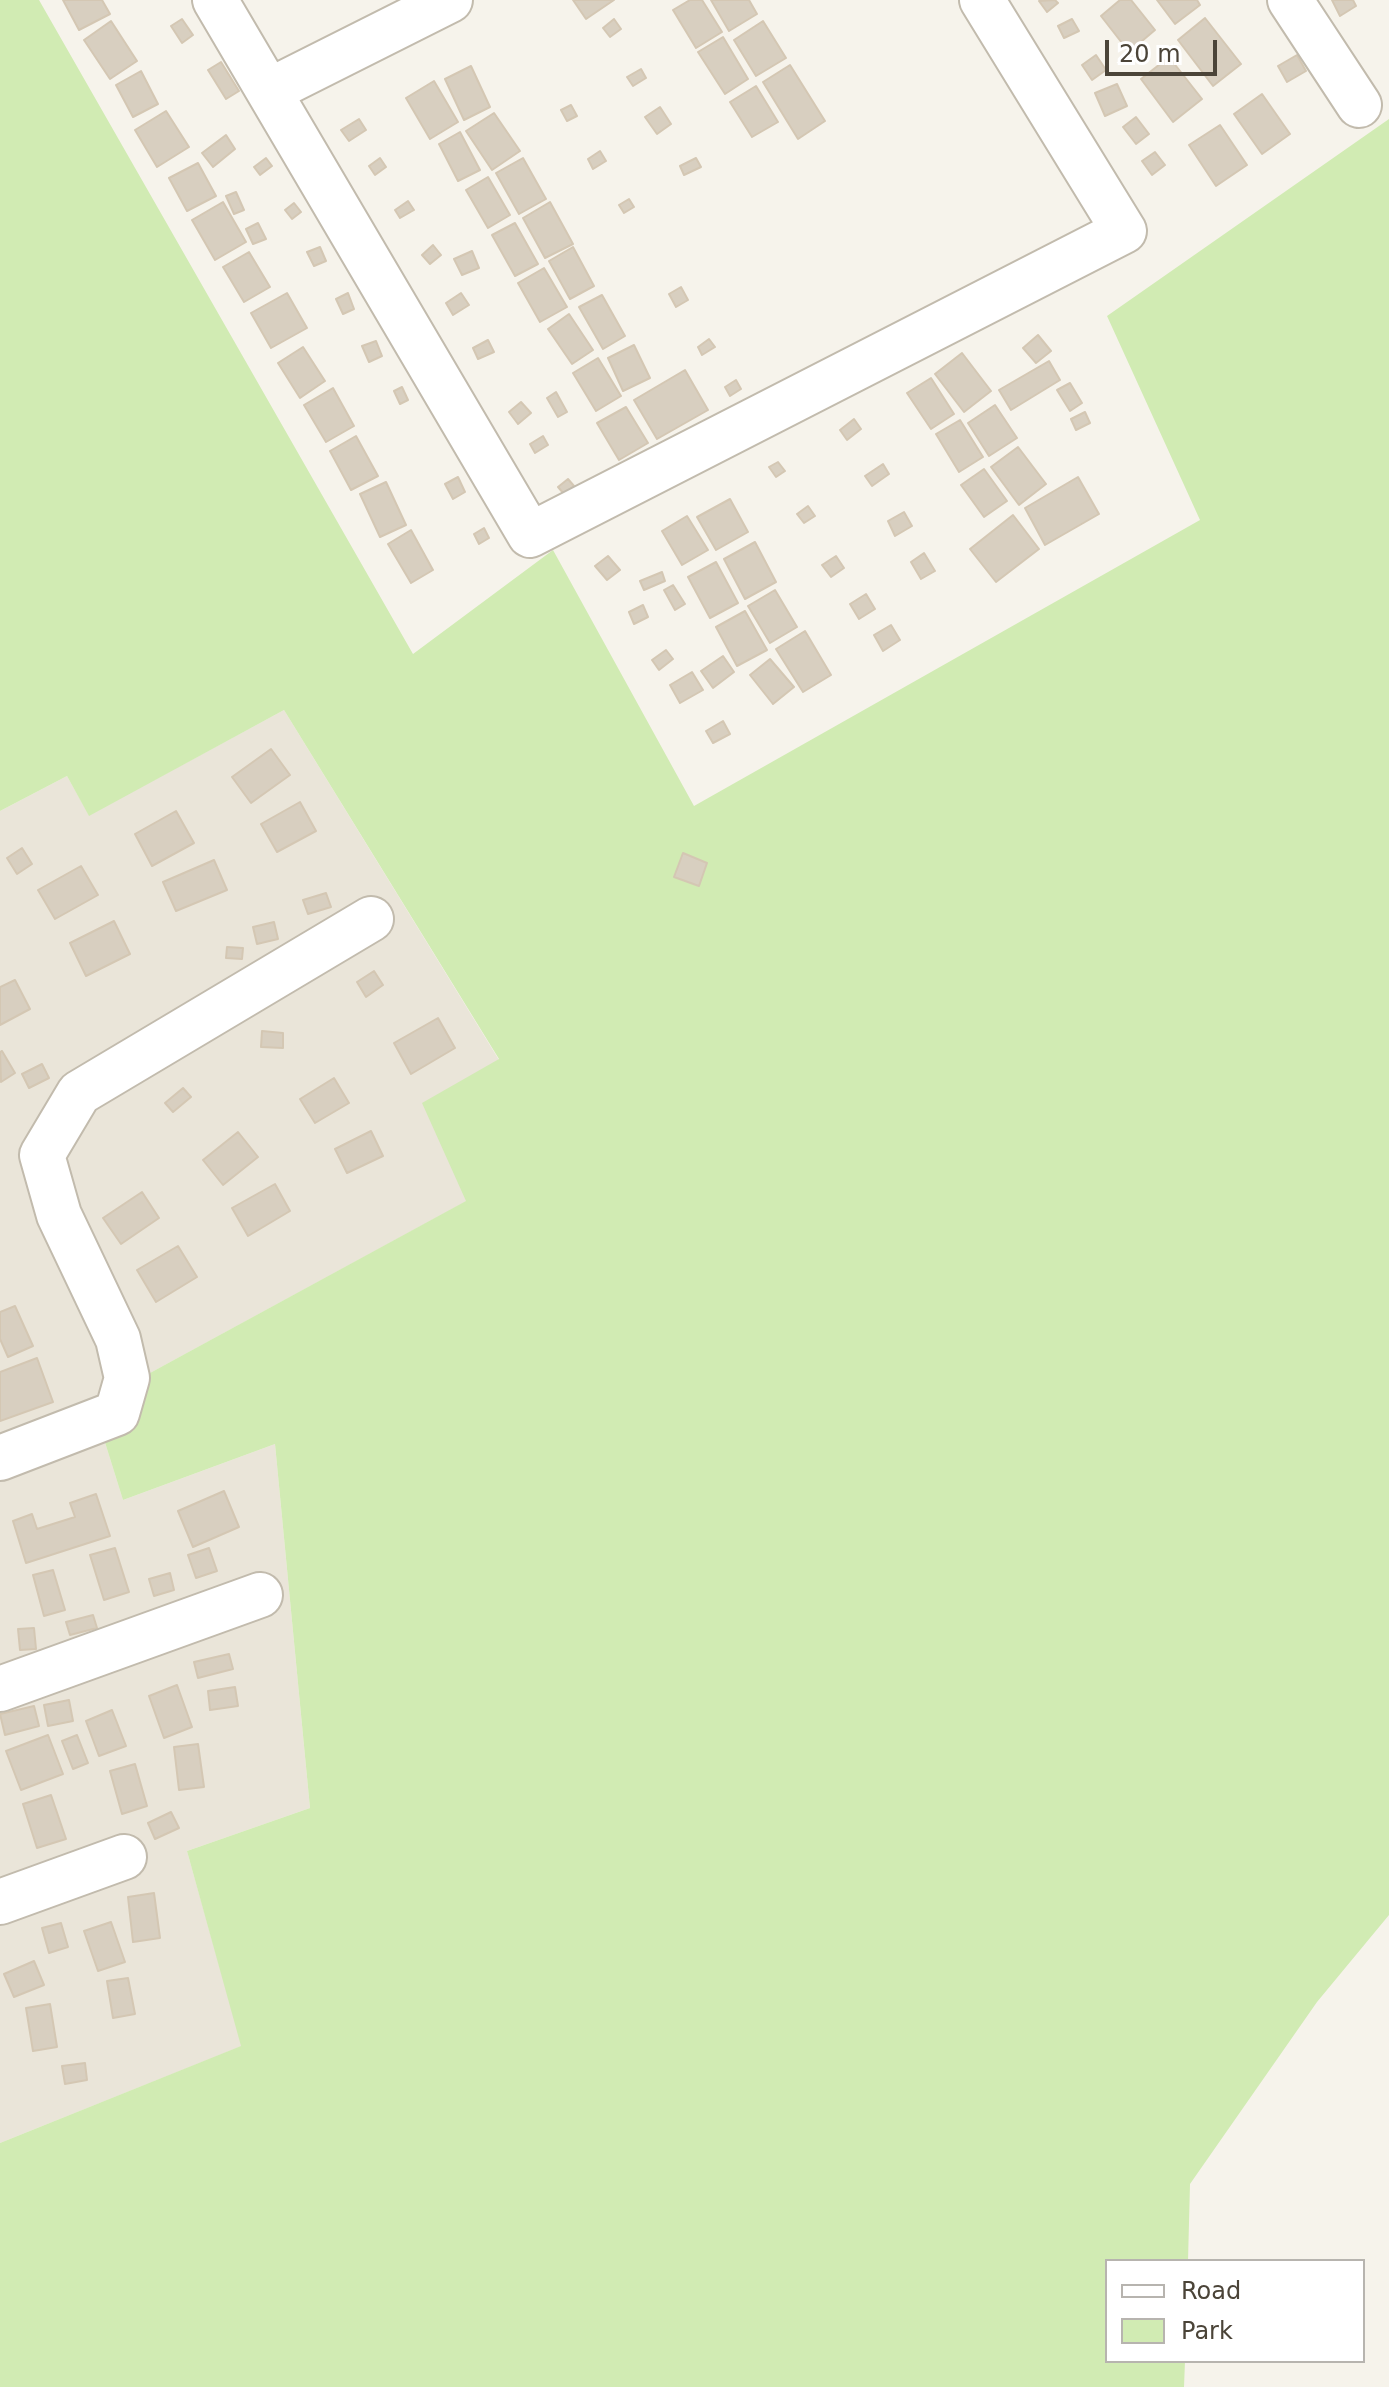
<!DOCTYPE html>
<style>
body{margin:0}
#map{position:relative;width:1389px;height:2387px;overflow:hidden;background:#f6f3eb;font-family:"DejaVu Sans",sans-serif}
canvas{display:block}
.legend{position:absolute;left:1105px;top:2259px;width:260px;height:104px;box-sizing:border-box;background:#fff;border:2px solid #b7b4af;margin:0;padding:10px 14px;list-style:none;font-size:24px;color:#4b4438}
.legend li{display:flex;align-items:center;gap:16px;height:40px}
.legend b{width:40px;border:2px solid #b7b4af}
.scale{position:absolute;left:1105px;top:40px;width:112px;height:36px;box-sizing:border-box;border:4px solid #4b4438;border-top:0;padding-left:10px;font-size:24px;line-height:28px;white-space:nowrap;color:#4b4438;-webkit-text-stroke:6px #fff;paint-order:stroke}
</style>
<div id="map">
<canvas width="1389" height="2387"></canvas>
<ul class="legend">
<li><b style="height:10px;background:#fff"></b>Road</li>
<li><b style="height:22px;background:#d1ebb3"></b>Park</li>
</ul>
<div class="scale">20 m</div>
</div>
<script>
const g = document.querySelector('canvas').getContext('2d');
g.lineJoin = 'round';
function fillPath(path, color) { g.fillStyle = color; g.fill(path, 'evenodd'); }
function stroke(path, color, width, dash) { g.strokeStyle = color; g.lineWidth = width; g.lineCap = dash ? 'butt' : 'round'; g.setLineDash(dash || []); g.stroke(path); }
const residential = new Path2D(`
 M284,710L499,1060L467,1201L93,1404L123,1500L275,1444L310,1808L187,1851L242,2046L0,2143V811L67,776L89,815Z`);
const green = new Path2D(`
 M0,0H39L413,654L553,550L694,806L1200,520L1107,316L1389,119V1915L1317,2002L1190,2184L1188,2261H1107V2361H1185L1184,2387H0V2143L241,2046L187,1851L310,1808L275,1444L123,1500L93,1404L466,1201L422,1103L499,1059L284,710L89,816L67,776L0,811Z`);
const building = new Path2D(`
 M63,0H102L110,14L79,30Z
 M573,0H614L586,19Z
 M690,0H702L722,32L696,48L673,10Z
 M711,0H749L757,14L729,31Z
 M1055,0L1058,3L1047,12L1039,1Z
 M1120,0H1131L1155,30L1129,52L1101,16Z
 M1157,0H1197L1200,5L1175,24Z
 M1332,0H1353L1356,6L1340,16Z
 M1205,18L1241,64L1213,86L1178,40Z
 M182,19L193,35L182,43L171,26Z
 M614,19L621,29L610,37L603,28Z
 M1072,19L1079,31L1064,38L1058,26Z
 M111,21L137,61L110,79L84,40Z
 M763,21L786,58L756,76L734,40Z
 M723,37L748,79L725,94L698,52Z
 M1096,55L1106,70L1092,80L1082,65Z
 M1297,55L1306,71L1287,82L1278,66Z
 M1169,57L1202,99L1173,122L1141,79Z
 M221,62L239,91L226,99L208,70Z
 M790,65L825,121L798,139L763,82Z
 M471,66L490,107L464,120L445,79Z
 M641,69L646,78L633,86L627,77Z
 M141,71L158,104L133,117L116,85Z
 M434,81L458,122L430,139L406,98Z
 M1117,84L1127,106L1105,116L1095,93Z
 M756,86L778,122L752,137L730,102Z
 M1262,94L1290,134L1262,154L1234,114Z
 M571,105L577,116L567,121L561,110Z
 M660,107L671,124L657,134L645,117Z
 M166,111L189,147L157,167L135,130Z
 M494,113L520,151L492,170L466,131Z
 M1136,117L1149,134L1136,144L1123,127Z
 M359,119L366,130L349,141L341,130Z
 M1220,125L1247,165L1216,186L1189,145Z
 M460,132L480,170L458,181L439,144Z
 M226,135L235,149L213,167L202,153Z
 M600,151L606,161L593,169L588,159Z
 M1155,152L1165,165L1152,175L1142,161Z
 M266,158L272,166L260,175L254,167Z
 M380,158L386,167L375,175L369,166Z
 M523,158L546,199L519,214L496,173Z
 M696,158L701,167L684,175L680,166Z
 M198,163L216,196L187,211L169,178Z
 M488,177L510,215L488,228L466,190Z
 M236,192L244,210L234,214L226,196Z
 M629,199L634,207L624,213L619,205Z
 M408,201L414,210L400,218L395,210Z
 M223,202L246,242L215,260L192,220Z
 M550,202L573,244L545,258L523,218Z
 M294,203L301,212L292,219L285,210Z
 M258,223L266,239L253,244L246,229Z
 M515,223L538,264L515,276L492,235Z
 M433,245L441,255L430,264L422,255Z
 M320,247L326,261L314,266L307,252Z
 M573,247L594,286L570,299L549,261Z
 M472,251L479,268L462,275L454,259Z
 M249,252L270,287L244,302L223,267Z
 M544,268L567,307L540,322L518,283Z
 M681,287L688,300L676,307L669,294Z
 M287,293L307,328L271,348L251,313Z
 M348,293L354,309L343,314L336,299Z
 M461,293L469,305L453,315L446,303Z
 M602,295L625,336L603,349L579,307Z
 M569,314L593,350L572,364L548,329Z
 M1038,335L1051,351L1036,363L1023,348Z
 M709,339L715,347L702,355L698,347Z
 M488,340L494,352L478,359L473,348Z
 M376,341L382,356L369,362L362,346Z
 M634,345L650,378L623,391L608,358Z
 M303,347L325,381L300,398L278,363Z
 M962,353L991,391L964,412L935,374Z
 M598,358L621,396L596,411L573,373Z
 M1049,361L1060,380L1011,410L999,390Z
 M685,370L708,410L657,439L634,400Z
 M931,378L954,414L931,429L907,393Z
 M736,380L741,389L730,396L725,387Z
 M1070,383L1082,403L1070,411L1057,390Z
 M402,387L408,400L400,404L394,391Z
 M333,388L354,426L326,442L304,405Z
 M556,392L567,412L558,417L547,398Z
 M521,402L531,413L518,424L509,412Z
 M995,405L1017,438L989,456L968,423Z
 M626,407L648,443L619,460L597,423Z
 M1085,412L1090,423L1076,430L1071,419Z
 M854,419L861,429L847,440L840,430Z
 M960,420L983,457L959,472L936,434Z
 M356,436L378,476L351,490L330,451Z
 M543,436L548,445L535,453L530,444Z
 M1018,447L1046,484L1019,505L991,467Z
 M778,462L785,471L776,477L769,467Z
 M883,464L889,474L872,486L865,476Z
 M984,469L1007,501L984,517L961,485Z
 M458,477L465,492L453,499L445,484Z
 M1078,477L1099,514L1045,545L1025,508Z
 M568,479L574,486L564,494L558,487Z
 M386,482L406,525L380,537L360,494Z
 M730,499L748,532L716,550L697,517Z
 M808,506L815,516L804,523L797,514Z
 M904,512L912,526L895,536L888,521Z
 M1013,515L1039,549L996,582L970,549Z
 M687,516L708,550L682,565L662,531Z
 M484,528L489,538L479,544L474,534Z
 M411,530L433,570L411,583L388,544Z
 M755,542L776,582L745,599L724,559Z
 M924,553L935,571L921,579L911,562Z
 M608,556L620,570L607,580L595,566Z
 M836,556L844,568L831,577L822,565Z
 M716,562L738,603L710,618L688,577Z
 M662,572L665,581L644,590L640,581Z
 M673,585L685,604L675,610L664,590Z
 M775,590L797,627L770,643L748,606Z
 M866,594L875,609L859,619L850,604Z
 M643,605L648,617L634,624L629,612Z
 M745,611L767,650L737,666L716,627Z
 M891,625L900,640L883,651L874,635Z
 M805,631L831,675L803,692L776,649Z
 M666,650L673,659L659,670L652,660Z
 M723,656L734,672L713,688L701,671Z
 M770,659L794,687L773,704L750,675Z
 M692,672L703,690L680,703L670,685Z
 M723,721L730,734L713,743L706,731Z
 M271,749L290,775L251,803L232,777Z
 M300,802L316,831L277,852L261,824Z
 M176,811L194,843L152,866L135,834Z
 M22,848L32,864L17,874L7,858Z
 M683,853L707,863L699,886L674,877Z
 M214,860L227,890L176,911L163,882Z
 M81,866L98,895L55,919L38,890Z
 M326,893L331,907L308,914L303,900Z
 M114,921L130,954L86,976L70,943Z
 M274,922L278,939L257,944L253,927Z
 M227,947L243,948L242,959L226,958Z
 M374,971L383,985L366,997L357,982Z
 M15,980L30,1009L0,1025V987Z
 M438,1018L455,1048L411,1074L394,1043Z
 M262,1031L283,1033V1048L261,1047Z
 M2,1051L15,1073L1,1082L0,1052Z
 M42,1064L49,1078L29,1088L22,1074Z
 M334,1078L349,1103L315,1123L300,1099Z
 M183,1088L191,1097L173,1112L165,1103Z
 M371,1131L383,1156L347,1173L335,1149Z
 M238,1132L258,1157L223,1185L203,1160Z
 M275,1184L290,1211L248,1236L232,1208Z
 M142,1192L159,1218L121,1244L103,1218Z
 M178,1246L197,1277L156,1302L137,1270Z
 M15,1306L33,1346L8,1357L0,1339V1312Z
 M37,1358L53,1402L0,1421V1372Z
 M224,1491L239,1527L193,1547L178,1511Z
 M96,1494L110,1536L26,1563L13,1521L32,1514L37,1529L75,1517L70,1503Z
 M115,1548L129,1592L104,1600L90,1555Z
 M209,1548L217,1571L196,1578L188,1555Z
 M53,1570L65,1610L44,1616L33,1575Z
 M170,1573L174,1590L154,1596L149,1579Z
 M93,1615L97,1628L70,1635L66,1622Z
 M34,1628L36,1649L20,1650L18,1629Z
 M229,1654L233,1669L198,1678L194,1662Z
 M177,1685L192,1727L164,1738L149,1696Z
 M235,1687L238,1706L210,1710L208,1691Z
 M69,1700L73,1721L48,1726L44,1705Z
 M34,1706L39,1726L5,1735L0,1714Z
 M112,1710L126,1746L99,1756L86,1721Z
 M48,1735L63,1774L21,1790L6,1751Z
 M77,1735L88,1763L73,1769L62,1741Z
 M198,1744L204,1787L179,1790L174,1747Z
 M135,1764L147,1806L122,1814L110,1771Z
 M51,1795L66,1839L37,1848L23,1804Z
 M171,1812L179,1828L155,1839L148,1823Z
 M154,1893L160,1938L133,1942L128,1897Z
 M111,1922L125,1962L98,1971L84,1931Z
 M61,1923L68,1947L49,1953L42,1928Z
 M34,1961L44,1985L14,1997L4,1974Z
 M128,1978L135,2014L113,2018L107,1981Z
 M50,2004L57,2047L33,2051L26,2008Z
 M85,2063L87,2080L65,2084L62,2066Z`);
const minor = new Path2D(`
 M215,0L530,535L1124,231L982,0
 M1290,0L1359,105
 M269,91L450,0
 M0,1458L117,1413L127,1378L118,1339L59,1215L42,1155L79,1093L371,919
 M0,1689L260,1595
 M0,1902L124,1857`);
fillPath(residential, '#eae5d9');
fillPath(green, '#d1ebb3');
fillPath(building, '#d8cfc0');
stroke(building, '#d4c7b3', 2);
stroke(minor, '#c2bbad', 48);
stroke(minor, '#fff', 44);
</script>
